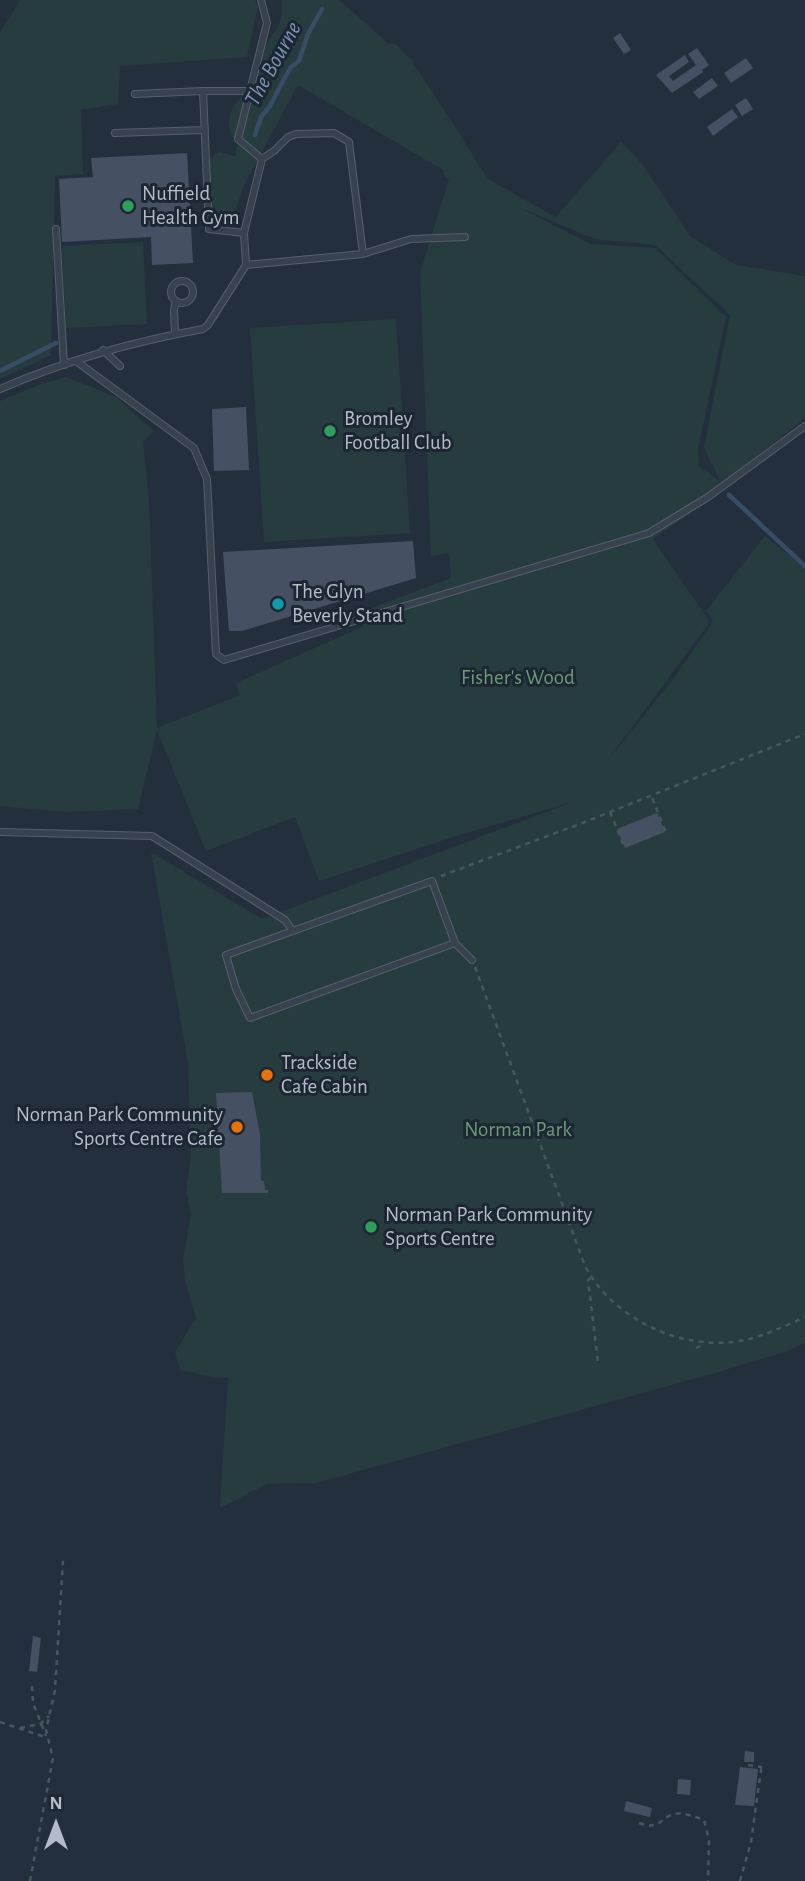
<!DOCTYPE html>
<style>
body{margin:0}
#map{position:relative;width:805px;height:1881px;overflow:hidden;background:#242f3e;font-family:"Alegreya Sans",sans-serif}
canvas{display:block}
.north{position:absolute;left:21px;top:1790px;width:70px;height:70px;-webkit-text-stroke:5px #1d2633;paint-order:stroke;rotate:0deg;font-size:19px;font-weight:700;line-height:28px;text-align:center;color:#b4bcc9}
.north::after{content:'';display:block;margin:auto;width:24px;height:32px;background:#b4bcc9;clip-path:polygon(50% 0,100% 100%,50% 72%,0 100%)}
</style>
<div id="map">
<canvas width="805" height="1881"></canvas>
<div class="north">N</div>
</div>
<script>
const g = document.querySelector('canvas').getContext('2d');
g.lineJoin = 'round';
function fillPath(path, color) { g.fillStyle = color; g.fill(path, 'evenodd'); }
function stroke(path, color, width, dash) { g.strokeStyle = color; g.lineWidth = width; g.lineCap = dash ? 'butt' : 'round'; g.setLineDash(dash || []); g.stroke(path); }
function drawText(font, color, halo, rows, align = 'center') {
  g.font = font + ' "Alegreya Sans",sans-serif'; g.lineWidth = 6; g.setLineDash([]); g.textBaseline = 'middle'; g.strokeStyle = halo; g.fillStyle = color; for (const [text, x, y, turn = 0] of rows) {
    g.save(); g.translate(x, y); g.rotate((+turn || 0) * Math.PI / 180); g.textAlign = isNaN(turn) ? turn : align; if (halo) g.strokeText(text, 0, 0); g.fillText(text, 0, 0); g.restore();
  }
}
const green = new Path2D(`
 M20,0H255L258,7L247,57L120,66L118,104L81,110L83,174L55,176L51,355L0,379V32Z
 M281,0H339L388,43L395,44L413,61V65L419,71L488,179L556,217L621,142L642,164L690,236L736,265L805,276V418L722,483V491L653,539L710,622L605,764L677,674L713,621L706,611L765,536L805,568V1343L788,1351L708,1375L316,1483L267,1484L220,1508L228,1377L216,1378L180,1370L175,1352L196,1318L185,1280L183,1259L191,1213L186,1192L191,1157L188,1063L151,852L262,919L573,802L453,837L319,881L295,817L206,851L157,730L138,809L66,812L0,806V401L41,384L66,377L116,397L154,431L143,442L149,499L157,728L240,695L236,683L364,626L355,614L451,578L449,553L431,556L420,273L449,179L444,176L443,170L298,85L244,185L232,221H222L213,216L209,188L210,160L215,153L220,152L235,156L238,143C221,128 230,99 251,93C255,84 259,75 261,66C262,63 261,59 262,55C270,32 286,27 281,0ZM518,207L595,239L655,245L730,315L704,448L721,482L699,466L698,449L726,317L655,248L591,244Z
 M143,242L147,324L66,328L62,246Z
 M396,319L410,533L264,542L250,328Z`);
const stream = new Path2D(`
 M255,135L261,117L270,106L283,81L291,67L299,61L308,34L322,9
 M0,371L56,343
 M729,495L805,566`);
const building = new Path2D(`
 M620,33L631,50L624,54L613,38Z
 M697,48L709,65L702,70L703,72L672,93L656,75L685,55L689,62L669,76L673,81L696,65L688,54Z
 M746,58L753,68L731,83L724,73Z
 M712,78L718,86L699,99L693,92Z
 M746,98L753,109L742,116L735,105Z
 M732,109L738,117L713,136L707,127Z
 M187,153L193,263L152,265L151,237L62,242L59,179L93,177L91,158Z
 M246,407L249,470L214,471L212,409Z
 M413,541L416,578L242,631H229L223,552Z
 M657,813L665,832L625,848L617,829Z
 M252,1092L260,1135L261,1181H264L265,1190H268V1193H222L216,1093Z
 M33,1636L41,1638L37,1672L29,1671Z
 M745,1751L754,1752V1762H744Z
 M740,1767L758,1769L754,1806L735,1805Z
 M678,1779L691,1780L690,1795L677,1794Z
 M626,1801L652,1808L650,1817L624,1811Z`);
const path = new Path2D(`
 M610,812L624,846L665,830L651,795
 M441,876L585,822L805,734
 M475,967L585,1266C613,1320 685,1353 745,1340C766,1335 785,1326 805,1317
 M591,1278L588,1280L598,1362
 M696,1348L702,1345L703,1341
 M32,1686L33,1703L46,1736
 M0,1722L45,1737
 M20,1728L40,1724L49,1716
 M748,1765L762,1767
 M639,1823C661,1831 659,1817 675,1814C683,1812 696,1817 704,1820L709,1840L708,1881
 M30,1881L53,1758L46,1730L55,1690L63,1561
 M740,1881L751,1842L762,1763`);
const service = new Path2D(`
 M203,91H249
 M135,94L203,91L209,229L244,233
 M115,133L205,130
 M56,229L64,365
 M363,254L411,239L465,237
 M246,265L363,254L349,142L334,133L296,134L288,137L274,151L262,159
 M171 292a11 11 0 1 1 22 0a11 11 0 1 1-22 0Z
 M175,334L174,310L176,301
 M103,350L120,366
 M76,361L194,448L207,479L216,654L224,660L649,533L708,497L805,426
 M0,389C67,360 131,342 203,329L208,325L246,265L244,233L262,159L238,139L267,23L261,0
 M0,832L152,836L285,920L293,931
 M432,881L455,943L250,1018L236,989L226,955Z
 M455,943L472,960`);
const markers = [
 [128,206,7,"#2e9e5b"],
 [330,431,7,"#2e9e5b"],
 [278,604,7,"#0f9aa8"],
 [267,1075,7,"#e8710a"],
 [237,1127,7,"#e8710a"],
 [371,1227,7,"#2e9e5b"]
];
const poiNames = [
 ["Nuffield",142,194],
 ["Health Gym",142,218],
 ["Bromley",344,419],
 ["Football Club",344,443],
 ["The Glyn",292,592],
 ["Beverly Stand",292,616],
 ["Trackside",281,1063],
 ["Cafe Cabin",281,1087],
 ["Norman Park Community",223,1115,"right"],
 ["Sports Centre Cafe",223,1139,"right"],
 ["Norman Park Community",385,1215],
 ["Sports Centre",385,1239]
];
const parkNames = [
 ["Fisher's Wood",518,678],
 ["Norman Park",518,1130]
];
const waterNames = [
 ["The Bourne",273,64,-61]
];
fillPath(green, '#263c3f');
stroke(stream, '#394c67', 4.5);
fillPath(building, '#455162');
stroke(service, '#565f6c', 8);
stroke(path, '#44595c', 2.5, [5, 5]);
stroke(service, '#38414e', 6);
for (const [x, y, r, color] of markers) { const dot = new Path2D(); dot.arc(x, y, r, 0, 2 * Math.PI); g.fillStyle = color; g.fill(dot); stroke(dot, '#1d2633', 2.5); }
drawText('21px', '#b4bcc9', '#1d2633', poiNames, 'left');
drawText('21px', '#6b9a76', '#1d2633', parkNames);
drawText('italic 23px', '#7c92b1', '#1d2633', waterNames);
</script>
